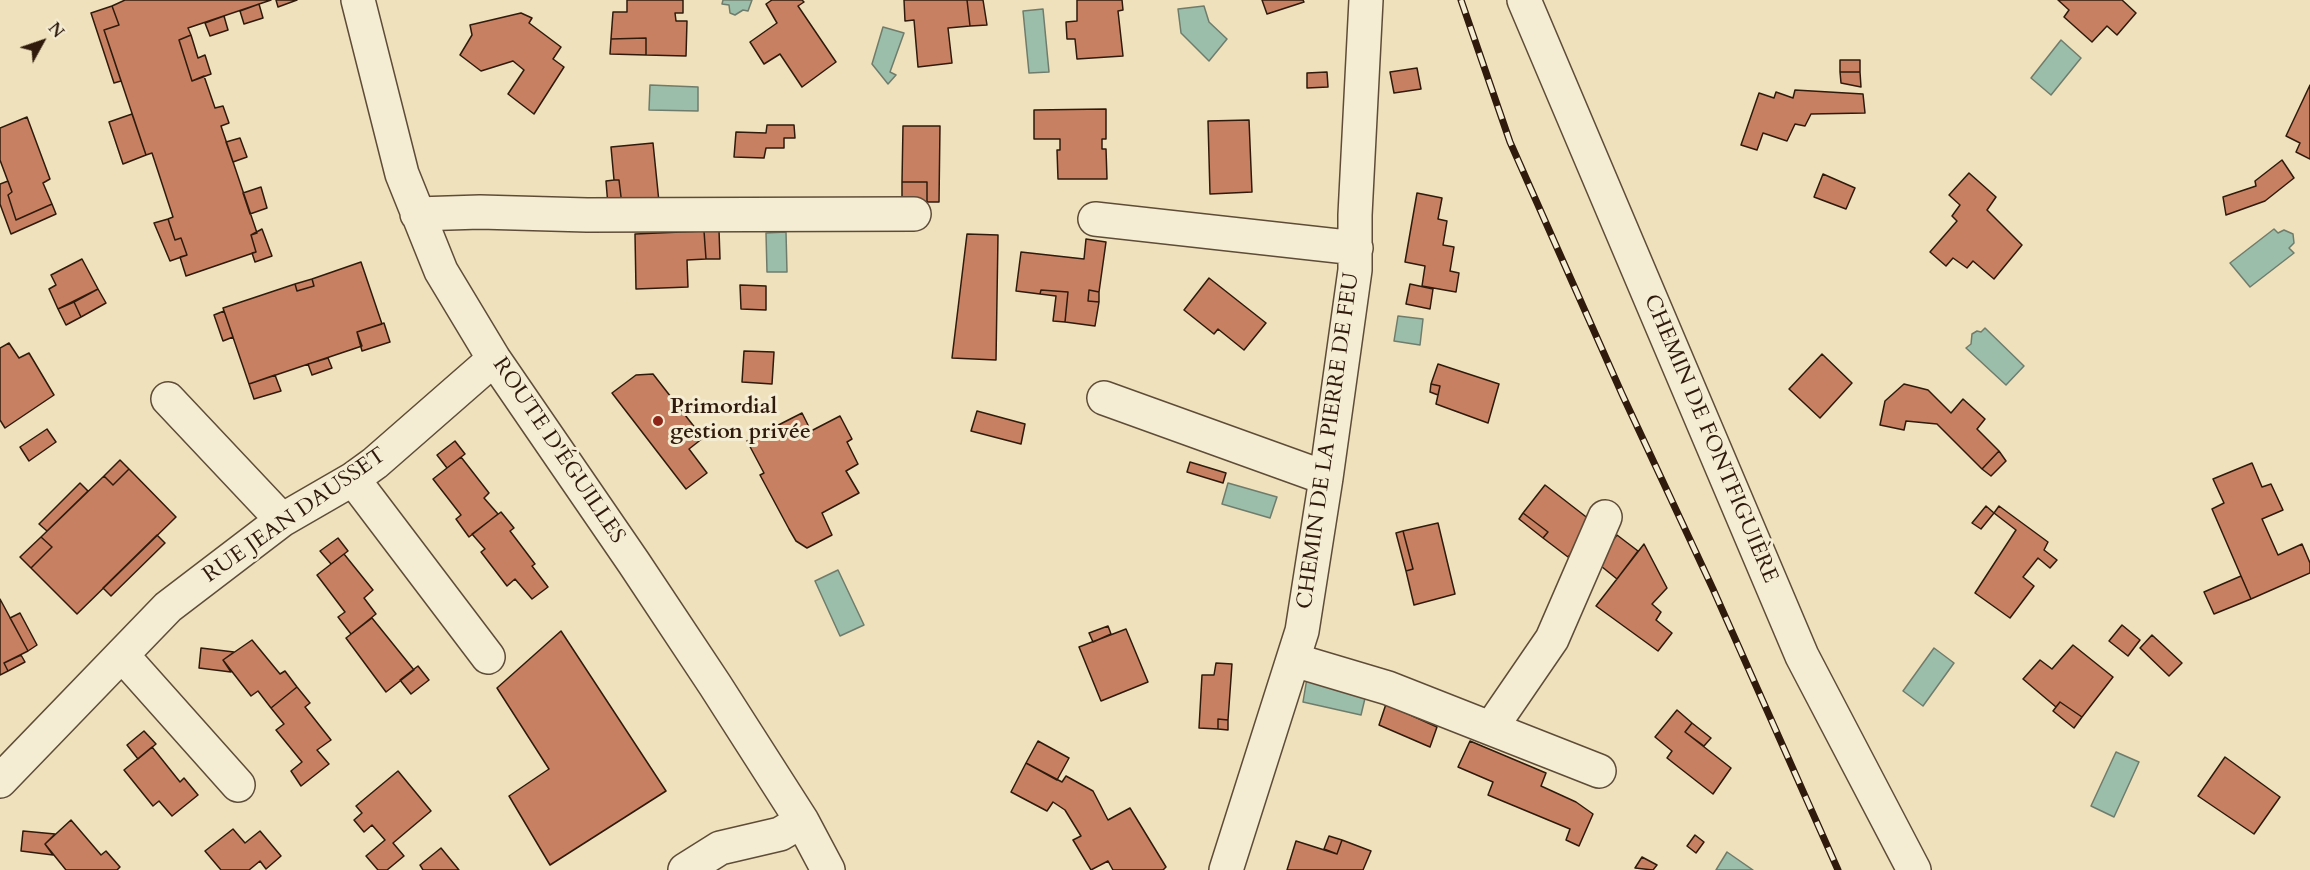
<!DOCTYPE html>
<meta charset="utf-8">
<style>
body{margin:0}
#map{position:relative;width:2310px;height:870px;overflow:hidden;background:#eee1bc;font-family:Cardo,serif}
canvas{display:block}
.north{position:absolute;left:12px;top:12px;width:60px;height:60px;-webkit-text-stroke:4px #f4ecd3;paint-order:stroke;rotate:50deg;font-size:16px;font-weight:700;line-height:24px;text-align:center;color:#2f1a0c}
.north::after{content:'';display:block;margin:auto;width:21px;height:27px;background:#2f1a0c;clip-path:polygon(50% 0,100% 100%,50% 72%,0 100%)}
</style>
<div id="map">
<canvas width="2310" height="870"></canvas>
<div class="north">N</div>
</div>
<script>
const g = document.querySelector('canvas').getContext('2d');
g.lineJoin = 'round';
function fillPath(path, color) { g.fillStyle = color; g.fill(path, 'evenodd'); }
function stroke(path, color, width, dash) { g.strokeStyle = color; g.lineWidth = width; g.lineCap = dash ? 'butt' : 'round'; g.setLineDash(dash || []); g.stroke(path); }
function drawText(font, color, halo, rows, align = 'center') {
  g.font = font + ' Cardo,serif'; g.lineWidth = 6; g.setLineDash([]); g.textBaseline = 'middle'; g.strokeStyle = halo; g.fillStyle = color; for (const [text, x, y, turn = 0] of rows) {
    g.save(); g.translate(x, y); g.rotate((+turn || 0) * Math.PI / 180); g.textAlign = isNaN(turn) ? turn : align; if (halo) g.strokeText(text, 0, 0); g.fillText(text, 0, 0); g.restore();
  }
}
const water = new Path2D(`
 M723,0H752L748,11L743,10L735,15L730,13L729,5L722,4Z
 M1204,6L1209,22L1227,39L1209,61L1181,33L1178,9Z
 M1043,9L1049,72L1029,73L1023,11Z
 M883,27L904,33L890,72L896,75L888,84L872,64Z
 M2061,40L2081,58L2051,95L2031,78Z
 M650,85L698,87V111L649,110Z
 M2274,229L2278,233L2284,230L2293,234L2294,243L2289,248L2294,253L2250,287L2230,263Z
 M786,232L787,272H767L766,233Z
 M1398,316L1423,319L1420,345L1394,341Z
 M1985,328L2024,366L2006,385L1966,348L1971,344L1972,334L1977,331L1981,332Z
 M1228,483L1277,497L1270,518L1222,504Z
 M838,570L864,625L840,636L815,581Z
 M1934,648L1954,663L1923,706L1903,691Z
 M1307,678L1367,690L1361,715L1303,702Z
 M2116,752L2139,762L2114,817L2091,806Z
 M1727,852L1753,870H1716Z`);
const building = new Path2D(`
 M125,0H271L188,28L191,35L179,40L192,81L204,76L215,108L223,106L229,123L221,126L257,233L251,235L256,252L186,276L180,257L187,255L181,238L175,240L168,219L173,217L152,153L146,155L104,30L119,25L112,6Z
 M276,0H297L278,7Z
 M627,0H683V13H675L676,21H687L686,56L646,55V38L611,39L613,12H627Z
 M772,0H802L804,2L798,6L836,62L802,87L780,54L764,64L750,42L777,23L766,4Z
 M904,0H967L970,26L948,28L952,63L918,67L914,20L905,21Z
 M967,0H983L987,25L970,26Z
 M1077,0H1122L1123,10L1118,11L1123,56L1077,59L1075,39H1067L1066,22L1077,21Z
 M1262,0H1303L1304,2L1267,14Z
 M2058,0H2122L2136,13L2117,35L2107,26L2092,42L2064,17L2069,10Z
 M259,4L263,18L244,24L240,11Z
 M112,6L119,25L104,30L121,81L114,83L91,13Z
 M521,13L532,18L529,23L561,47L553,59L564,67L534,114L508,94L524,70L513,61L481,71L460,55L472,35L470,25Z
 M224,16L228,30L210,36L205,23Z
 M191,35L198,58L205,55L211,74L192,81L179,40Z
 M646,38V55L610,54L611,39Z
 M1840,60H1860V72H1840Z
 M1417,68L1421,89L1394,93L1390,72Z
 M1327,72L1328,87L1307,88V73Z
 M1840,72H1860L1861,87L1841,83Z
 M2310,85V159L2296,152L2300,143L2286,136Z
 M1795,90L1863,94L1865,113L1811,114L1805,126L1795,124L1787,141L1763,133L1757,150L1741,145L1759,93L1774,98L1776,92L1793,98Z
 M1106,109V139H1102V149H1106L1107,179H1058L1057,150H1060V139H1034V110Z
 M132,114L146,155L123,164L109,122Z
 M27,117L50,179L43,183L52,204L16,220L8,195L12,192L0,160V128Z
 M1249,120L1252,192L1210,194L1208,121Z
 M767,125H794L795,138H784V148H766L764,158L734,157L736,132L766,133Z
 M903,126H940L939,202H927V182H902Z
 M240,138L247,157L233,162L226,142Z
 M653,143L659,202L622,205L619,180H614L611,147Z
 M2282,160L2294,178L2265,201L2226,215L2223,197L2256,186L2255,181Z
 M1969,173L1996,197L1987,210L2022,245L1994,279L1973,261L1967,268L1953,258L1946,266L1930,252L1957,221L1952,216L1960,205L1949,195Z
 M1823,174L1855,188L1846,209L1814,197Z
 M614,180H619L622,205L608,206L606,181Z
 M8,181L12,192L8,195L16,220L52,204L56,214L11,234L0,204V184Z
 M902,182H927V202L902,201Z
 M261,187L267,208L250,214L243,193Z
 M1417,193L1442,198L1438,219L1447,221L1443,245L1454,247L1450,271L1459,273L1456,292L1422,286L1425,266L1405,262Z
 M168,219L175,240L181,238L187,255L170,261L154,223Z
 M262,229L272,256L255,262L252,253L256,252L251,235Z
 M719,230L720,259H706L704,231Z
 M704,231L706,259L687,260L688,287L636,289L635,234Z
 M967,234L998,235L996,360L952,358Z
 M1086,239L1106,242L1099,292L1089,290L1088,301L1099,302L1095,326L1065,322L1068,292L1041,290L1040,294L1016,291L1021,252L1084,259Z
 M82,259L98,289L58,309L49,289L56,285L51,275Z
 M361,262L382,324L357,332L362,346L249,384L223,308L295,284L297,291L314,286L312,279Z
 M1209,278L1266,323L1244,350L1218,329L1214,334L1184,310Z
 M312,279L314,286L297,291L295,284Z
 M1410,284L1433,289L1430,309L1406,304Z
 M740,285L766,286V310L741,309Z
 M98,289L106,303L81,317L74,302Z
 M1041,290L1068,292L1065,322L1053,321L1056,296L1040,294Z
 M1089,290L1099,292V302L1088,301Z
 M74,302L81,317L66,325L58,309Z
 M224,311L233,337L223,341L214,315Z
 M384,323L390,342L362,351L357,332Z
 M9,343L19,358L29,353L54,395L5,428L0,420V348Z
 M744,351L774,352L772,384L742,382Z
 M1822,354L1852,383L1820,418L1789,389Z
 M328,358L332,368L312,375L308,364Z
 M1438,364L1499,384L1488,423L1436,404L1440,386L1431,384Z
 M653,374L703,438L689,449L707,473L686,489L612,393L636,375Z
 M275,375L281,391L254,399L249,384Z
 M1431,384L1440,386L1438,395L1430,392Z
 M1904,384L1928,390L1951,413L1963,399L1985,419L1977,429L1999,451L1982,469L1937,424L1906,421L1904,430L1880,425L1885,401Z
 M977,411L1025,424L1021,444L971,431Z
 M802,413L811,431L840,416L852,439L847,442L858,464L846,471L859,493L822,513L832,535L807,548L796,541L789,529L760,475L764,473L747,441Z
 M47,429L56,442L29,461L20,447Z
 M455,441L465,454L447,468L437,455Z
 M1999,451L2006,461L1991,476L1982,469Z
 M461,457L489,493L484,498L498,514L469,537L456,519L461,515L433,479Z
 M120,460L129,469L113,485L104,476Z
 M1190,462L1226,473L1223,483L1187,472Z
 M2252,463L2262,487L2271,484L2283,510L2262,519L2278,555L2302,544L2310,563V573L2251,599L2212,509L2224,503L2213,479Z
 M129,469L176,517L77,614L31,568L52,547L41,537L104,476L113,485Z
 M80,483L88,491L47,531L39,524Z
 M1545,485L1594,523L1568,557L1543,538L1548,532L1523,513Z
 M1986,506L1994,513L1981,529L1972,523Z
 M1999,506L2048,542L2044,550L2057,560L2050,568L2038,558L2023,577L2034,586L2010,618L1975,593L2016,530L1994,513Z
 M501,512L514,528L510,531L535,564L532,566L548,587L532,599L515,579L507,586L481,552L485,549L472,534Z
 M1523,513L1548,532L1543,538L1519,519Z
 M1438,523L1455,594L1414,605L1406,571L1413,569L1403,531Z
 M1403,531L1413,569L1406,571L1396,533Z
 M157,535L165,543L111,596L103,588Z
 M1617,535L1638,551L1617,579L1596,562Z
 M41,537L52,547L31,568L20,557Z
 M338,538L348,551L331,564L320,551Z
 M1644,544L1667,588L1652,604L1661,612L1656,620L1672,633L1658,651L1596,606Z
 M344,554L373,590L364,598L376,614L351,634L338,617L345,612L317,575Z
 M2241,576L2251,599L2214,614L2204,592Z
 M0,599L28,651L4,663L8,671L0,675Z
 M20,613L37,645L28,651L10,618Z
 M372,618L414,670L386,692L346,638Z
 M2122,625L2140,640L2128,656L2109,641Z
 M1108,626L1111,634L1093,642L1089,633Z
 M1126,629L1148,682L1101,701L1079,647Z
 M561,631L666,791L550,865L509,796L549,769L497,688Z
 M2152,635L2182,663L2169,676L2140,648Z
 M252,640L280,674L285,671L297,687L271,708L258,691L251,696L223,660Z
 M2073,645L2113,677L2082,717L2060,702L2056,707L2023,679L2040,660L2052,669Z
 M201,648L234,652L223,660L231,672L199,668Z
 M21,655L25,662L8,671L4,663Z
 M1216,663L1232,664L1228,720L1218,719V729L1199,728L1202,675H1214Z
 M418,666L429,680L411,694L400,680Z
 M297,687L310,703L305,707L331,740L317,750L329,764L301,786L291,771L302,762L276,730L284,724L271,708Z
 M2060,702L2082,717L2074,728L2053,711Z
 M1386,704L1437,727L1430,747L1379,725Z
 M1677,710L1692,723L1685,732L1731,768L1713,794L1667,758L1672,751L1655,737Z
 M1218,719L1228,720V730L1218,729Z
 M1692,723L1711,738L1704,746L1685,732Z
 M144,731L156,744L138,759L127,745Z
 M1038,741L1069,758L1057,780L1026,763Z
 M1470,741L1546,773L1541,786L1576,802L1593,814L1579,846L1566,840L1570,829L1488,795L1493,782L1458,767Z
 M152,747L180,782L184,778L198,795L172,816L159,801L153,806L124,770Z
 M2225,757L2280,797L2254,834L2198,796Z
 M1026,763L1062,782L1066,776L1093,791L1108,820L1130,808L1166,867L1163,870H1113L1108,861L1091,870L1073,840L1081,836L1065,810L1053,802L1047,811L1011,792Z
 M398,771L431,811L393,843L404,856L387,870H378L366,856L385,840L372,825L364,832L354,820L362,813L356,806Z
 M71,820L101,855L106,851L120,867L117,870H66L45,844Z
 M233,829L245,843L260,831L281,856L266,869L260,861L249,870H221L205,851Z
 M23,831L55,834L45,844L53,855L21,851Z
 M1695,835L1704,842L1696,853L1687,846Z
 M1329,836L1342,840L1337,854L1324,849Z
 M1342,840L1371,851L1363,870H1287L1296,841L1337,854Z
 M441,848L459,870H423L420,865Z
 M1642,857L1657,865L1653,870L1635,868Z`);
const minor = new Path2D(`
 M358,0L402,174L441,271L494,359L634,563L715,685L802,821L828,870
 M1524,0L1802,656L1914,870
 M417,214L480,212L587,215L914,214
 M1095,219L1356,248
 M1104,398L1326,478
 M168,399L282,520
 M353,479L488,657
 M122,655L238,785
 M1294,660L1388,688L1599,771
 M1491,728L1552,639L1605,517
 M0,781L168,607L282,520L353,479L375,463L494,359
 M685,870L720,848L780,834L802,821
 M1226,870L1302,631L1326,478L1355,270V215L1366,0`);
const rail = new Path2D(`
 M1461,0L1510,142L1622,394L1713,589L1838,870`);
const markers = [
 [658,421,6,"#8f2418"]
];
const poiNames = [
 ["Primordial",670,408],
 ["gestion privée",670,433]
];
const streetNames = [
 ["CHEMIN DE FONTFIGUIÈRE",1710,439,67],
 ["CHEMIN DE LA PIERRE DE FEU",1329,441,-82],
 ["ROUTE D'ÉGUILLES",558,451,56],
 ["RUE JEAN DAUSSET",295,516,-35]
];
fillPath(water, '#9bbeab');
stroke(water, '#707c6b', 1.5);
fillPath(building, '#c88062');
stroke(building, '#2f1a0c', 1.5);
stroke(minor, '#5f4c38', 36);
stroke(minor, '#f4ecd3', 33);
stroke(rail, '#2f1a0c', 7);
stroke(rail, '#f4ecd3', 4.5, [14]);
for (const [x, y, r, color] of markers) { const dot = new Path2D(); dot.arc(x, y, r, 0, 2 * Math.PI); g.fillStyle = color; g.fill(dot); stroke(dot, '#f4ecd3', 2); }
drawText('bold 22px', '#2f1a0c', '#f4ecd3', poiNames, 'left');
drawText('22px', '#2f1a0c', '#f4ecd3', streetNames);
</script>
